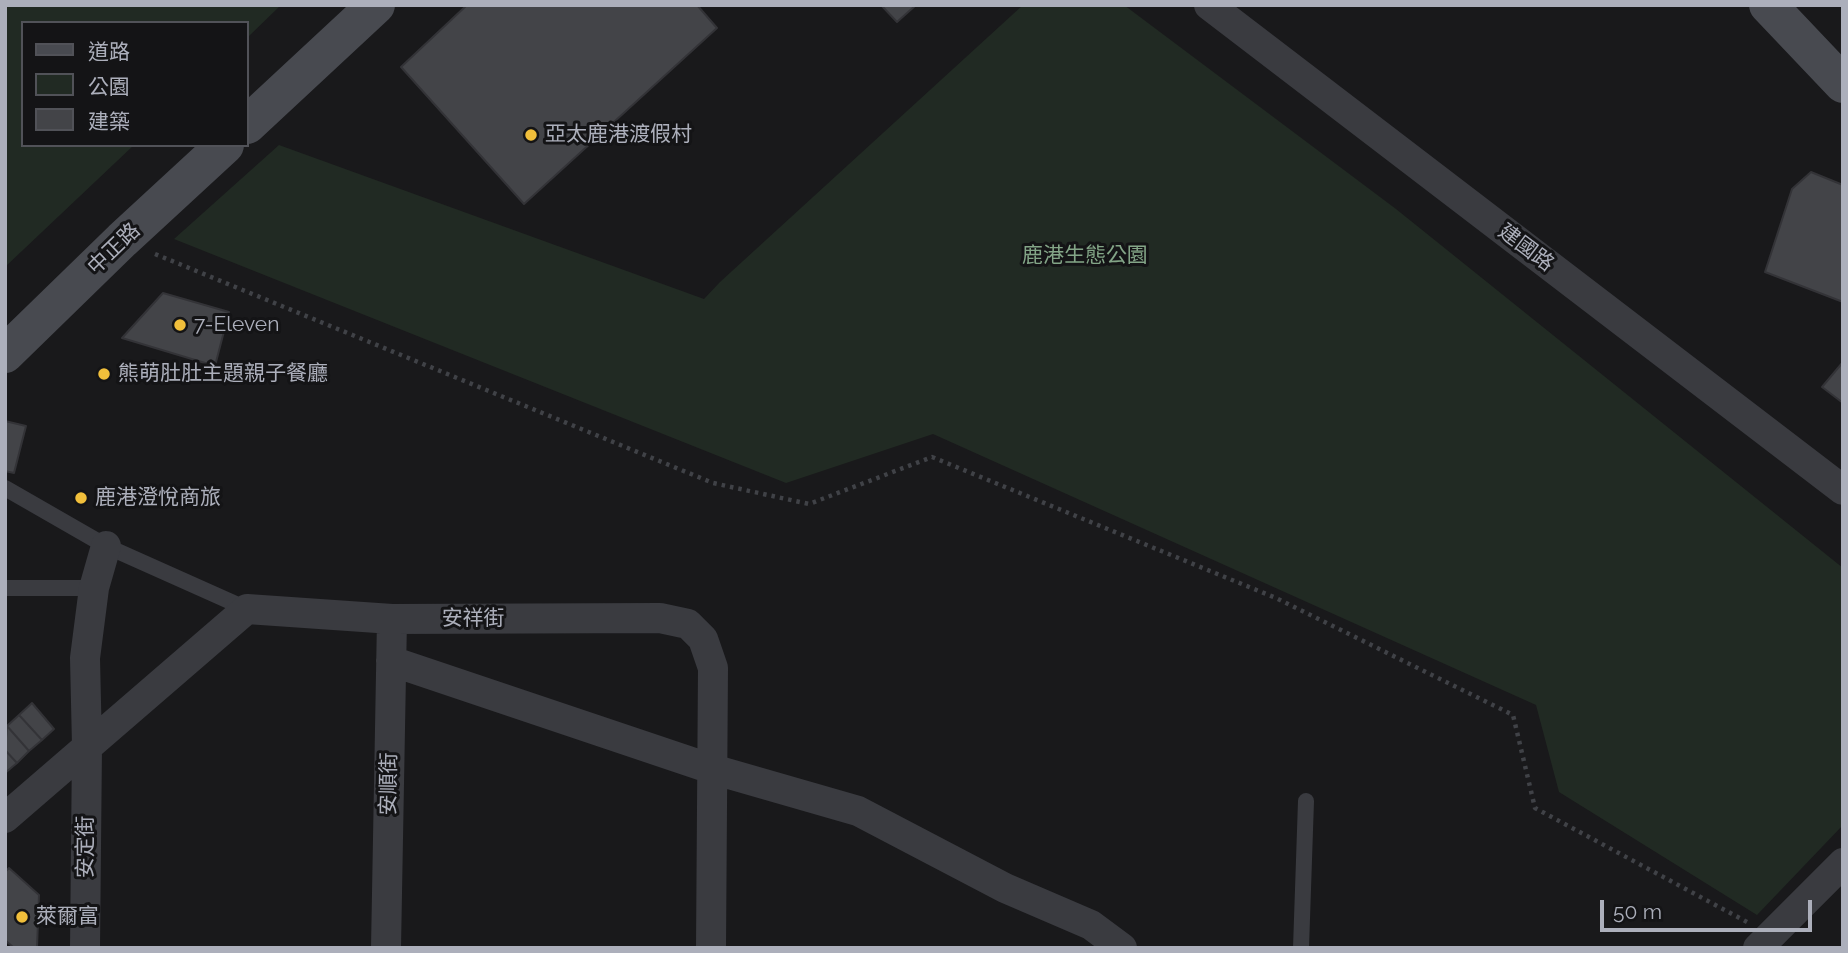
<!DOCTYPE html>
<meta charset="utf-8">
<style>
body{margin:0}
#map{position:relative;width:1848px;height:953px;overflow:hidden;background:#19191b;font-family:Raleway,"Noto Sans TC",sans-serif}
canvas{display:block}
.frame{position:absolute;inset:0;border:7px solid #acafbb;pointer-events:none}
.legend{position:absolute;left:21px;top:21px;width:228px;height:126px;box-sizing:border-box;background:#141416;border:2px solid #515258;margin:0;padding:9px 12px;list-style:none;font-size:21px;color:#acafbb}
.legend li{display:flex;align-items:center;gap:14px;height:35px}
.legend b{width:35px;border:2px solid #515258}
.scale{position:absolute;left:1600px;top:900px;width:212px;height:32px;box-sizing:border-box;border:4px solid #acafbb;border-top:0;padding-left:9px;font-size:21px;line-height:24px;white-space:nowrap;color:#acafbb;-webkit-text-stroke:5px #141416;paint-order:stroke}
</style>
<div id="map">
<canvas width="1848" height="953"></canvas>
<div class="frame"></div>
<ul class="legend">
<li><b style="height:9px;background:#484a50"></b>道路</li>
<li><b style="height:19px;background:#212a23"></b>公園</li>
<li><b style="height:19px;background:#434448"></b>建築</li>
</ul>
<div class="scale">50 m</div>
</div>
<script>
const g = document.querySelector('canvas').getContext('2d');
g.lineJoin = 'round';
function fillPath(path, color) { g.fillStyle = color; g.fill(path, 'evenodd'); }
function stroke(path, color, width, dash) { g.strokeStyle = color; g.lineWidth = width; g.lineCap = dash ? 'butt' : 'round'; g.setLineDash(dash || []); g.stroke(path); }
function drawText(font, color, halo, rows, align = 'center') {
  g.font = font + ' Raleway,"Noto Sans TC",sans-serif'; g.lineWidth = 6; g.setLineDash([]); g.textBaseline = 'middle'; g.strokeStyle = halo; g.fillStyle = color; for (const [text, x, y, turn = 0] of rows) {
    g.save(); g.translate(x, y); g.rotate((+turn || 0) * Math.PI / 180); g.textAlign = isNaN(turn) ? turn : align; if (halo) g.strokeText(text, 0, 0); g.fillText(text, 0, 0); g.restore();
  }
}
const green = new Path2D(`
 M5,5H281L247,38V23H23V145H134L5,267Z
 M1023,5H1124L1396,209L1843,568V825L1757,915L1559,792L1536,705L933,434L786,483L174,239L279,145L704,299L720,282Z`);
const building = new Path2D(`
 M467,5H697L717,28L524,204L401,67Z
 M881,5H916L897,22Z
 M1811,172L1843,185V302L1765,272L1792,189Z
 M163,293L229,312L215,366L122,338Z
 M1843,362V403L1822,387Z
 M5,421L26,426L14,473L5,471Z
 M32,703L54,729L42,740L19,715Z
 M19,715L42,740L29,751L7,726Z
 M7,726L29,751L17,763L5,750Z
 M5,750L17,763L5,773Z
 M9,868L39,895L37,948H14L5,940V872Z`);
const path = new Path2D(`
 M155,254L713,483L809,504L932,457L1276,598L1513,715L1535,808L1747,922`);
const lane = new Path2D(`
 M5,488L106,546L247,609
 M5,588H94
 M1301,948L1306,801`);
const street = new Path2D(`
 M1209,5L1843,490
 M391,661L712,769L858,811L1005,888L1091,925L1122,948
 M5,818L247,609L392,619L660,618L688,624L703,639L713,668L711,948
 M85,948L87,746L85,658L94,588L106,546
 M386,948L392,619
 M1758,948L1843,863`);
const secondary = new Path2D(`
 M1768,5L1843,84
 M247,125L376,5
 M5,354L122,240L225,145`);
const markers = [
 [531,135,7,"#f1bf3b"],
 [180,325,7,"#f1bf3b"],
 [104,374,7,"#f1bf3b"],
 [81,498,7,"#f1bf3b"],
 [22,917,7,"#f1bf3b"]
];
const poiNames = [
 ["亞太鹿港渡假村",545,135],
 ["7-Eleven",194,325],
 ["熊萌肚肚主題親子餐廳",118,374],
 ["鹿港澄悅商旅",95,498],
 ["萊爾富",36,917]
];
const streetNames = [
 ["建國路",1526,248,37],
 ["中正路",114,249,-44],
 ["安祥街",473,619],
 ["安順街",389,784,-89],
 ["安定街",86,847,-90]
];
const parkNames = [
 ["鹿港生態公園",1085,256]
];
fillPath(green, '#212a23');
fillPath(building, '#434448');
stroke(building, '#333337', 2);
stroke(path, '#404247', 4.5, [3.5, 5]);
stroke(lane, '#3a3b40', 16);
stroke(street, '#3a3b40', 30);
stroke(secondary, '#484a50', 38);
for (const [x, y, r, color] of markers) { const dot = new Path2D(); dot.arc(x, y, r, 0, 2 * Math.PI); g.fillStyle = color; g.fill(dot); stroke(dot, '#141416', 2.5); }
drawText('21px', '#acafbb', '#141416', poiNames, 'left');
drawText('21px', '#acafbb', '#141416', streetNames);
drawText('21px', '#83a587', '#141416', parkNames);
</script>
